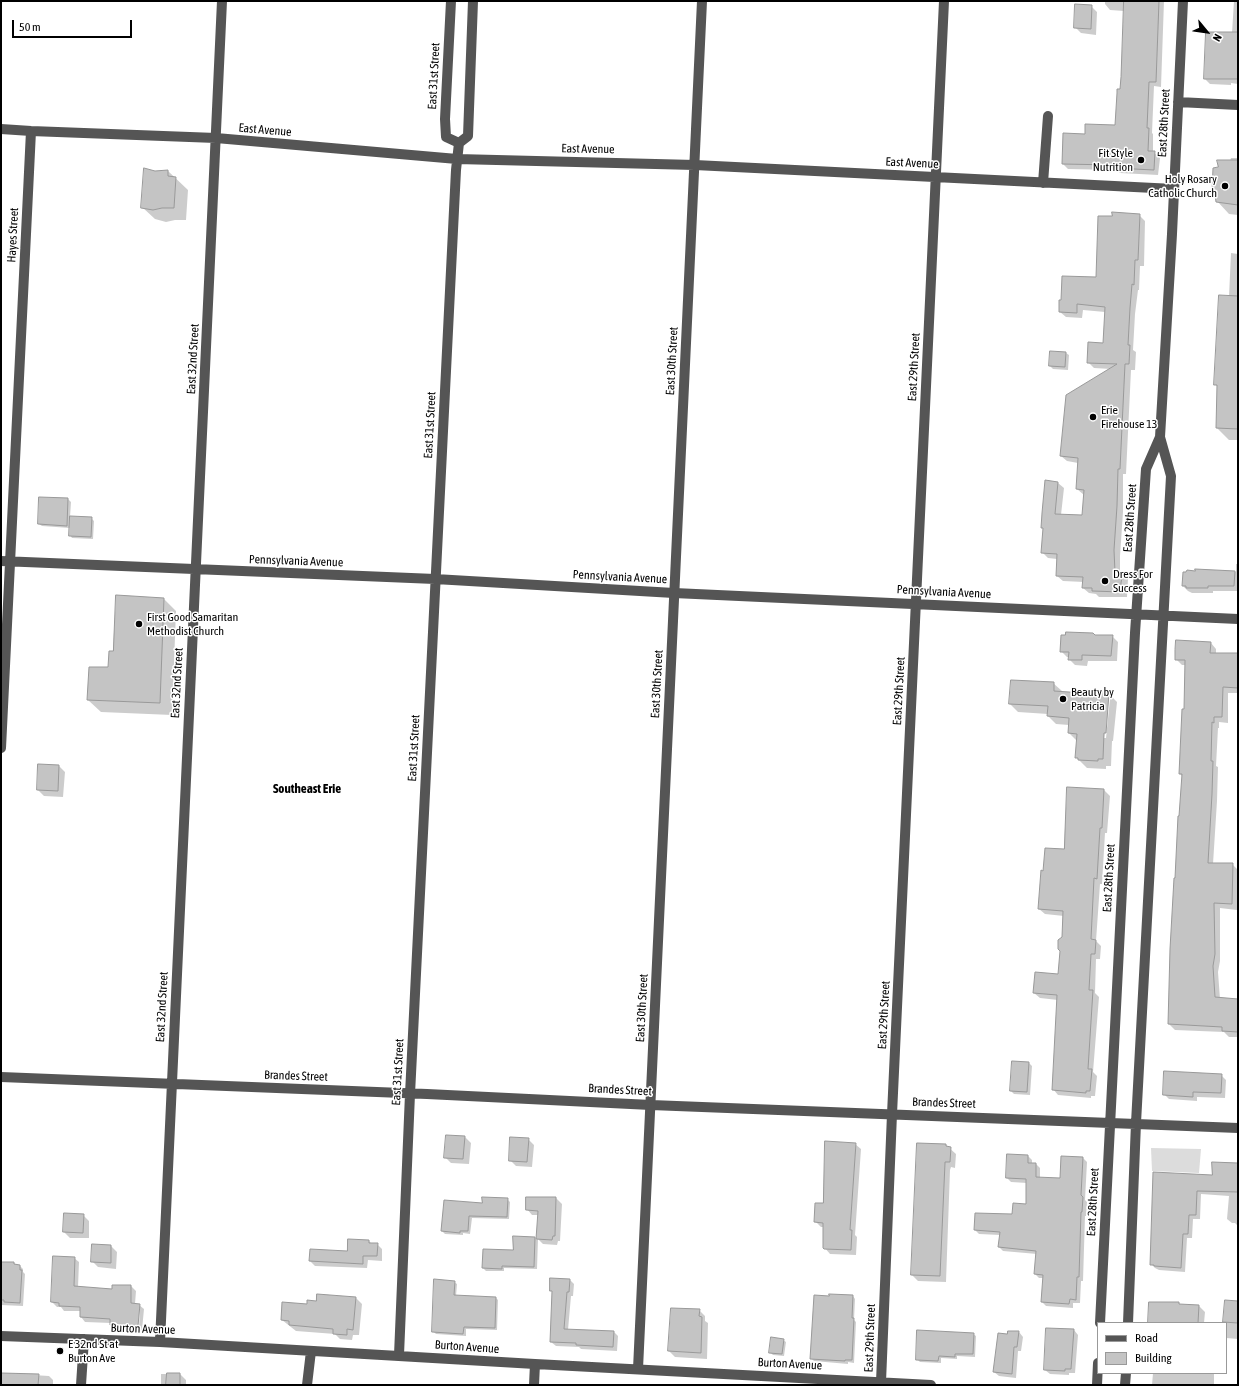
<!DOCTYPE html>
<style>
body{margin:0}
#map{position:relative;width:1239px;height:1386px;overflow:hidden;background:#fff;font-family:"Asap Condensed",sans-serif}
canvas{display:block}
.frame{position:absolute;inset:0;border:2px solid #000;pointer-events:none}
.legend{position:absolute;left:1097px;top:1322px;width:130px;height:52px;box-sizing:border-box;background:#fff;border:1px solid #999;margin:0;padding:5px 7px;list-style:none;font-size:12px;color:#000}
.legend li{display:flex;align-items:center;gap:8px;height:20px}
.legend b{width:20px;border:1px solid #999}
.north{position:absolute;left:1187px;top:12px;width:40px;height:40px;-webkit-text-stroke:3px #fff;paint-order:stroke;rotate:119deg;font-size:11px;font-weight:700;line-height:16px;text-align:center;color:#000}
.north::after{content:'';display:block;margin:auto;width:14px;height:18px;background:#000;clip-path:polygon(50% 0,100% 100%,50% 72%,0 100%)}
.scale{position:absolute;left:12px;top:20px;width:120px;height:18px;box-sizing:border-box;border:2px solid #000;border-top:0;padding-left:5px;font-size:12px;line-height:14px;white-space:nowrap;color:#000;-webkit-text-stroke:3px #fff;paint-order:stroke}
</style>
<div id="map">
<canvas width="1239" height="1386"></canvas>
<div class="frame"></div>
<ul class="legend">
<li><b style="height:5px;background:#555"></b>Road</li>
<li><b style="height:11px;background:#c4c4c4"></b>Building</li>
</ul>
<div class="north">N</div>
<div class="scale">50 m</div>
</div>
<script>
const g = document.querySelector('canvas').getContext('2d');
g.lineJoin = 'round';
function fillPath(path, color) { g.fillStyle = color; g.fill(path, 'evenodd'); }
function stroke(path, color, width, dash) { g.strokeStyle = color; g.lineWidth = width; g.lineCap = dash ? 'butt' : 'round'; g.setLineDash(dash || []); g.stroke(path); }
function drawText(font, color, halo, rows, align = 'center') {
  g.font = font + ' "Asap Condensed",sans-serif'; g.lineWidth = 3; g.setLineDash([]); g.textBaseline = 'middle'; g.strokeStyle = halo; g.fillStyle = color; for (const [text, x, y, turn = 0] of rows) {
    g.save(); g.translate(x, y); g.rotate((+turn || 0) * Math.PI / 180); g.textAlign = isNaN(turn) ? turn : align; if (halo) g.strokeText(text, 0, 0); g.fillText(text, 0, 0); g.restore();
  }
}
const green = new Path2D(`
 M1151,1148L1201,1149L1199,1173L1152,1171Z`);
const shadow = new Path2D(`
 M1105,1H1164L1161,87L1154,86L1152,133L1153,134V152L1160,158L1158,175L1120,173L1116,170L1068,169L1063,164L1085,135L1116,126L1121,90L1125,25L1123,23L1124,11L1110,10L1105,4Z
 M1234,1H1238V84L1231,83V85L1210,84L1205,79L1232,33Z
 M1091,6L1097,12L1096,35L1081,33L1075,27Z
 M1231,158H1238V215L1229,214L1217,201Z
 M168,171L188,190L186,220H175L166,222L155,219L142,207L155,172Z
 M1139,215L1145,221L1144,266H1140L1139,290H1138L1135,314L1133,350L1136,352L1135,370H1131L1126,474H1123V512L1120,556V573H1123L1128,579L1127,597H1099L1096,594L1089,593L1083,588L1084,582L1063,581L1057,576V559L1048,558L1042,552L1044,529L1042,528L1046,481L1058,483L1064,488L1061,515L1083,516L1084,495L1077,489L1078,463L1067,461L1061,456L1111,369L1094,368L1088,362L1104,344L1105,312L1083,310L1082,318L1066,317L1060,312L1097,278Z
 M1231,253L1238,254V440H1229L1217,428L1218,387L1216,385L1229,296Z
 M1066,353L1069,355L1068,370L1053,369L1050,366Z
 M40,498L68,499L71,502L70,517L91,518L94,521L93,539L72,538L70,535V528L42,526L39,524Z
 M1236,564H1238V591H1213V593H1192L1188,591L1183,586L1196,570L1236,572Z
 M117,596L164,599L176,611L172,715L101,712L88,700L109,668L114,652Z
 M1094,636H1112L1118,642L1117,661H1088L1087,666L1075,665L1069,659V657H1067L1061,651Z
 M1211,643L1216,649V654H1238V693H1228V723L1219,722V728H1218L1216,766L1218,767L1217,801L1213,864H1232L1238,870L1237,910L1220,908V961L1218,972L1220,999L1238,1000V1037H1229L1224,1032L1175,1030L1169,1024L1183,777L1180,774L1185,710L1186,665H1182L1176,659Z
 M1053,683L1062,691L1061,692L1085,694L1105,692L1109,694L1117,702L1113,741H1112L1111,766H1106V769L1087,768L1076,757L1077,741L1069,733V725L1056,724L1048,716V714L1018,712L1010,704ZM1108,699H1110L1106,738H1104Z
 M59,766L65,772L63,797L44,796L38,790Z
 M1075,788L1104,790L1110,796L1107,833H1105L1102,884H1100L1096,941L1101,946L1100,959H1096L1095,993L1099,997L1093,1072L1097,1076L1095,1096H1091V1098L1058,1095L1053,1089L1058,1000L1040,998L1034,993L1059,975L1064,916L1045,914L1039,909L1044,872L1065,850Z
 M1013,1062L1029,1063L1032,1066L1030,1095L1014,1094L1011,1091Z
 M1221,1075L1226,1080L1225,1098L1197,1097V1101L1169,1099L1164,1094Z
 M465,1137L471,1143L469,1164L451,1163L445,1157Z
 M528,1139L534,1145L532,1167L516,1166L510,1160Z
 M855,1144L861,1149L855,1235L857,1237L856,1255L830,1254L824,1247V1227H821L816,1222Z
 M946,1145L956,1154L955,1168L951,1167L950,1170L946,1282L918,1281L912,1275Z
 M1028,1156L1032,1160V1164H1036L1040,1168V1178L1061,1179L1062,1157L1083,1158L1087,1162L1085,1200L1087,1202L1086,1216H1085L1083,1281H1081L1080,1303H1073V1308L1046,1306L1042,1302L1044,1278H1039L1035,1274L1037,1254L1003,1251L999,1247L1000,1235L979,1234L975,1230L1013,1215L1027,1205V1183L1011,1182L1007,1178Z
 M1238,1164V1226L1235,1223H1232L1227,1219L1229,1196L1201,1194L1200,1219H1193L1192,1238H1187L1185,1272L1159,1270L1155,1268L1151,1264L1154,1173L1213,1176Z
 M527,1198H556L562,1204L560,1241H558L557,1245L543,1244L538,1239L537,1269L504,1268V1271H486L483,1268L535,1238L537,1240L539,1215H532L527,1209Z
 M507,1199L510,1202L509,1219L472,1218L470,1234L463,1233V1235L445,1234L442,1231L483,1204Z
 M83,1215L89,1221V1238H70L64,1232Z
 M369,1241L372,1244H377L382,1249V1261L368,1260L367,1268L315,1266L310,1261L348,1252Z
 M93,1245L111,1246L117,1252L116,1269L98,1267L92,1261Z
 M74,1258L79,1262L78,1287L113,1290L131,1286L136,1291L135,1304L139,1305L144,1309L142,1330H139L140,1308H138L137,1330H116L111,1325V1323L85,1322L81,1317V1311H64L61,1307H57L52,1302Z
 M1,1263H14L16,1265L20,1266L23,1269V1272L25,1274L23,1306L1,1305Z
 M570,1280L574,1284L573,1296H571L568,1330L614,1332L618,1336L617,1351L581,1349L579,1347L556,1346L551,1342L553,1292L551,1290Z
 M454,1282L457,1284L456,1296L496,1298L498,1300L497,1330L466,1329V1336L436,1334L433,1331Z
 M815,1296H853L855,1299L854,1320L856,1322L854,1363L848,1362V1364L814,1361L811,1358Z
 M356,1298L362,1304L359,1335H353L352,1340L340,1339L335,1334L296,1331L282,1320L308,1305L317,1302Z
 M1226,1301L1238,1302V1339L1226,1338V1323H1224Z
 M1179,1303L1180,1305L1199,1306L1205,1312L1204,1323H1149Z
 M699,1310L705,1316V1321L708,1323L707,1359L675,1357L669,1351Z
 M1047,1329L1074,1330L1078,1335L1075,1373H1069V1375L1050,1374L1045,1370Z
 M1019,1332L1023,1337L1021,1351H1018L1016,1378L999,1376L994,1372L1008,1335Z
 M973,1334L976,1336L975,1357L957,1356V1359L941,1358V1363L920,1362L917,1359Z
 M783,1340L786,1342L784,1356L773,1355L770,1352Z
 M1,1373L49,1376L53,1380V1385H1Z
 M1153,1373H1214V1385H1152Z
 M161,1374H180L186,1380V1385H161Z`);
const building = new Path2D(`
 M1124,1H1159L1156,82H1149L1147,128H1149L1148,151H1155L1154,170L1114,168L1113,165L1062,164L1063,133L1085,134V124L1115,125L1117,93V89H1120L1121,77Z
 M1075,4L1092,5L1091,29L1074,28Z
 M1206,32H1238V79H1204Z
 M1217,160H1238V205L1216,202L1215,195L1212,192L1213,168L1218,167Z
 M144,168L155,171L168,170V176L176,177L174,208H162L153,210L141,208Z
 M1112,212L1140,214L1138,260H1135L1134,285L1132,284L1130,308L1128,345H1130L1129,364H1125L1120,469H1118L1117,506L1114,550L1115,572H1123L1121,583V592L1092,591V588H1082L1083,577L1056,576L1057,554L1041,553L1043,528H1041L1042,513L1045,480L1058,482L1055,514L1082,515L1084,490L1076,489L1078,458L1060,456L1066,395L1117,364L1087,363L1088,342L1103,343L1105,307L1077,304V313L1059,312V300H1061L1062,276L1096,277L1098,216H1112Z
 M1219,295L1238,296V429L1216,428L1217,385H1214Z
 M1050,351L1066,352L1065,367L1049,366Z
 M39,497L68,498L67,526L38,524Z
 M70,516L92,517L91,537L69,536Z
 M1195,569L1235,571L1234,586H1208V588H1186V586H1182L1183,572H1186L1187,570L1195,571Z
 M116,595L164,598L160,703L87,700L89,667H108L109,651H113Z
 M1066,632L1093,633L1095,635H1113L1111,656L1082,655V660H1068L1069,652H1060L1061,635H1065Z
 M1176,640L1211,642L1210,653H1238V688L1223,687L1222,717H1214V723L1212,722L1211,761H1213L1212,794L1208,863H1233L1232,904L1214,903L1215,954L1213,966L1215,997L1238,999V1032L1222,1031V1027L1168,1024L1170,949L1174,878H1175L1178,816H1179L1182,774H1179L1182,709H1184L1185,660H1175V650Z
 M1011,680L1054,682V691L1084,693L1085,690L1105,691V693H1109L1106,733H1104L1103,759H1098V761L1078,760V758H1075L1077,734L1068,733L1069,718L1047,716L1048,706L1009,704Z
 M38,764L59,765L58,791L37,790Z
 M1067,787L1104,789L1102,828H1100L1097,879L1094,878L1091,939L1096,940L1095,954H1091L1089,990H1093L1088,1069H1092L1090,1091H1086V1093L1052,1090L1057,995L1033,993L1035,972L1058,974L1060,951L1058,949V940L1062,937L1063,911L1038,909L1041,870L1043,871L1045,848L1064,849Z
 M1012,1061L1029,1062L1027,1092L1010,1091Z
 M1164,1071L1222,1074L1221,1093L1193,1092V1097L1163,1095Z
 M446,1135L465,1136L463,1159L444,1158Z
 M510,1137L529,1138L527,1162L509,1161Z
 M825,1141L856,1143L850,1230H852L851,1250L824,1249L823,1248V1223L814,1222L815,1203H823Z
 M917,1143L946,1144V1146L951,1147L950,1162H945V1163L940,1276L911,1275Z
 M1007,1154L1028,1155V1163H1036V1177L1060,1178L1061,1156L1083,1157L1081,1195L1083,1197L1082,1212H1081L1079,1277H1077L1076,1300L1070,1299L1069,1304L1041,1302L1043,1275L1034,1274L1036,1251L998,1247L1000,1232L974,1230L975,1213L1012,1214L1013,1203L1026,1204V1179L1006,1178Z
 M1212,1162L1238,1163V1192L1197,1191L1196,1215H1189L1188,1234H1183L1181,1268L1154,1266V1265H1150L1153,1172L1212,1175Z
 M482,1197L508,1198L507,1217L469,1216L468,1231H460V1233L441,1231L444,1200L482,1203Z
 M526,1197H556L555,1236H553L552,1240L536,1239L538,1211L526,1210Z
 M64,1213L84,1214L83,1233L63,1232Z
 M513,1236L535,1237L534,1267L502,1266V1269L482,1268L483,1249L513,1250Z
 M348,1239L369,1240V1243H378L377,1256H363V1264L309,1261L310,1249L347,1251Z
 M92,1244L111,1245V1263L91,1262Z
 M53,1256L75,1257L74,1286L112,1289V1285H131V1303L140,1304L138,1326L110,1325V1319L80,1317V1307L59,1306V1303L51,1302Z
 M1,1262H14V1264L20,1265V1270H22L20,1303L4,1302V1300H1Z
 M550,1278L570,1279L569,1292H567L564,1329L614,1331L613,1347L576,1345V1343L550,1342L552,1291H550Z
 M434,1279L455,1281L454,1295L496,1297L495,1328L464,1327L463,1334L432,1332Z
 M317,1294L356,1297L353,1330L347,1329V1335L333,1334V1329L289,1325V1321L281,1320L282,1302L307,1304V1300L316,1301Z
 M829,1294L853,1295L852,1318H854L852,1360H845V1361L810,1359L814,1295L829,1296Z
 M1225,1300L1238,1301V1323L1223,1322Z
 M1149,1302H1179V1304L1199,1305L1198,1323H1148Z
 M671,1308L700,1309L699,1316L702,1317L701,1353L668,1351Z
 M1046,1328L1074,1329L1071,1369H1065V1371L1044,1370Z
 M917,1330L974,1333L973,1354H955V1357L939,1356L938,1361L916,1360Z
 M1008,1331H1019L1017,1347H1014L1012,1374L993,1372L998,1333L1007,1334Z
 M771,1337L784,1339L782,1354L769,1353Z
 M1,1373L39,1374L38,1385H1Z
 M167,1373H180V1385H166Z`);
const minor = new Path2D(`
 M451,1L445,119L446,137L459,143L468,136L473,1
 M1178,102L1238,105
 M1,129L31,131L216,138L457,159L695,165L1174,189
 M1043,183L1048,116
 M1,561L435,579L674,593L1238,619
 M1,748L31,131
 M1,1077L427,1094L651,1105L1238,1128
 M1100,1323L1135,633L1146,469L1160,437
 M1128,1323L1136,1123L1171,476L1160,437L1172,234L1183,1
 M1,1336L160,1342L535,1364L931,1385
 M160,1342L222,1
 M399,1355L410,1094L456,170L459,143
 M638,1369L702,1
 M881,1382L892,1114L944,1
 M81,1385L84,1339
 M307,1385L311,1351
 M534,1385L535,1364
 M1097,1385L1098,1363
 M1125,1385L1126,1373`);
const markers = [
 [1141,160,4,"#000"],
 [1225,186,4,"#000"],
 [1093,417,4,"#000"],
 [1105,581,4,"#000"],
 [139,624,4,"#000"],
 [1063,699,4,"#000"],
 [60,1351,4,"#000"]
];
const streetNames = [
 ["East 31st Street",434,76,-87],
 ["East 28th Street",1164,123,-87],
 ["East Avenue",265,130,5],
 ["East Avenue",588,149,1],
 ["East Avenue",912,163,3],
 ["Hayes Street",13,235,-87],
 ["East 32nd Street",193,359,-87],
 ["East 30th Street",672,361,-87],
 ["East 29th Street",914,367,-87],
 ["East 31st Street",430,425,-87],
 ["East 28th Street",1130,518,-86],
 ["Pennsylvania Avenue",296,561,2],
 ["Pennsylvania Avenue",620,577,3],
 ["Pennsylvania Avenue",944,592,3],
 ["East 32nd Street",177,683,-87],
 ["East 30th Street",657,684,-87],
 ["East 29th Street",899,691,-87],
 ["East 31st Street",414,748,-87],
 ["East 28th Street",1109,878,-87],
 ["East 32nd Street",162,1007,-87],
 ["East 30th Street",642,1008,-87],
 ["East 29th Street",884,1015,-87],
 ["East 31st Street",398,1072,-87],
 ["Brandes Street",296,1076,2],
 ["Brandes Street",620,1090,3],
 ["Brandes Street",944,1103,2],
 ["East 28th Street",1093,1202,-87],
 ["Burton Avenue",143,1329,2],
 ["East 29th Street",870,1338,-88],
 ["Burton Avenue",467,1347,4],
 ["Burton Avenue",790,1364,3]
];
const poiNames = [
 ["Fit Style",1133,153,"right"],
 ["Nutrition",1133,167,"right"],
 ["Holy Rosary",1217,179,"right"],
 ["Catholic Church",1217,193,"right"],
 ["Erie",1101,410],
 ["Firehouse 13",1101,424],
 ["Dress For",1113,574],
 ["Success",1113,588],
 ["First Good Samaritan",147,617],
 ["Methodist Church",147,631],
 ["Beauty by",1071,692],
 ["Patricia",1071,706],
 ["E 32nd St at",68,1344],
 ["Burton Ave",68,1358]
];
const neighbourhoodNames = [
 ["Southeast Erie",307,789]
];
fillPath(green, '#dcdcdc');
fillPath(shadow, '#0003');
fillPath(building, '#c4c4c4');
stroke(building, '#999', 1);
stroke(minor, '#555', 10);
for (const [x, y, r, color] of markers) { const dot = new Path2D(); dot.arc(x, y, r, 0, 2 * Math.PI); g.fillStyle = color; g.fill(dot); stroke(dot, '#fff', 1.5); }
drawText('12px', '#000', '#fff', streetNames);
drawText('12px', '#000', '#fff', poiNames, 'left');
drawText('bold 13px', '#000', '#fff', neighbourhoodNames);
</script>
